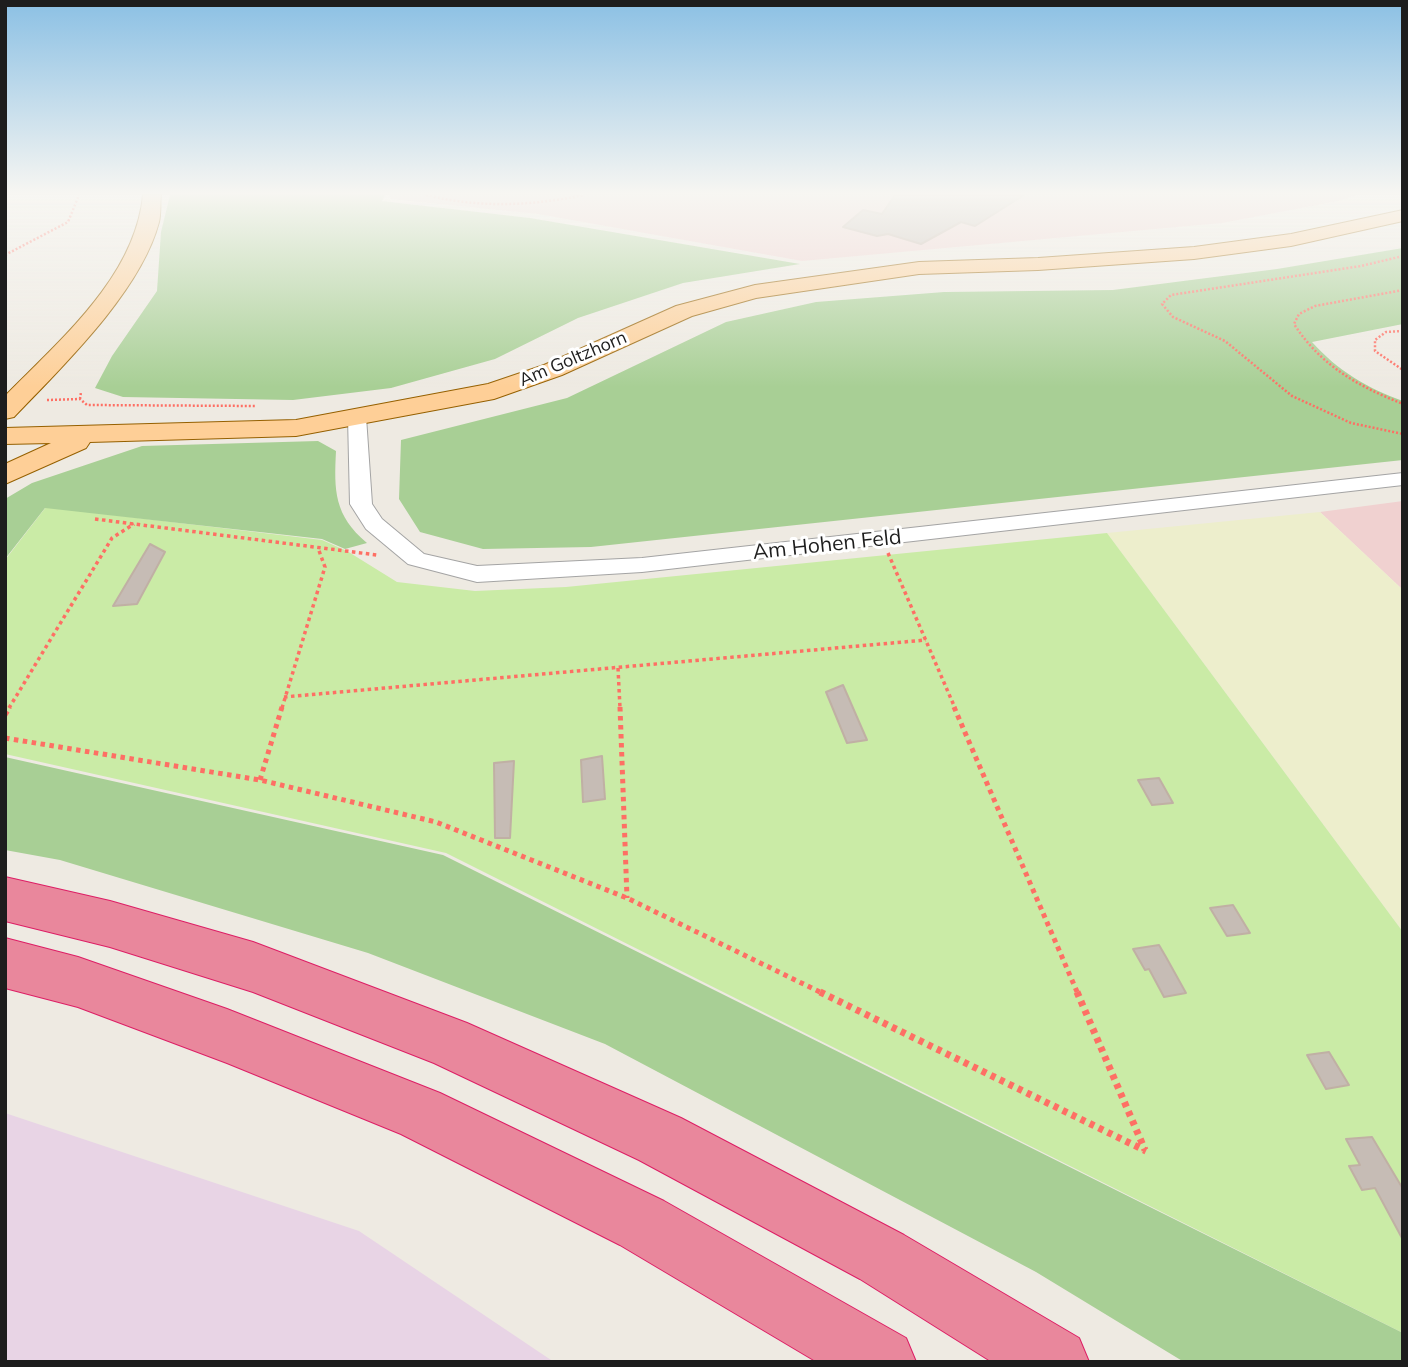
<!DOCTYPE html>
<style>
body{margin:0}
#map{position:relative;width:1408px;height:1367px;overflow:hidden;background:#eeeae2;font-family:Mulish,sans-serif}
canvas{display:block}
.frame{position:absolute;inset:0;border:7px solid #1d1d1d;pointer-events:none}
</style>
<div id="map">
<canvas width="1408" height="1367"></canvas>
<div class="frame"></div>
</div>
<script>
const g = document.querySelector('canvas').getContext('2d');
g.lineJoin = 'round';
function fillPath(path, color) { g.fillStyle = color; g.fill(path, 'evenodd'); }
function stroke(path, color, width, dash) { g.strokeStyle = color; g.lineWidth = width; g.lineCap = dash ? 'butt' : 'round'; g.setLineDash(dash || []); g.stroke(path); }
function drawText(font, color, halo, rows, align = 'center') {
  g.font = font + ' Mulish,sans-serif'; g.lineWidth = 6; g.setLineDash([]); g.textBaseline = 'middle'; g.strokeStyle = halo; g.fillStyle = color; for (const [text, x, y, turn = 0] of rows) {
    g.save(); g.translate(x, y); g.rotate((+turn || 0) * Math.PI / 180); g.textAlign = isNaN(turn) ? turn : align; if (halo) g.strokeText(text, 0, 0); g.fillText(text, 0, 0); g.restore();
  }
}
const commercial = new Path2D(`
 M391,195H1356L1339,201L1222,223L802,261L538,214L390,199Z
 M1403,501V590L1320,512Z`);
const industrial = new Path2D(`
 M5,1113L359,1231L554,1362H5Z`);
const farmland = new Path2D(`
 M1320,512L1403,590V932L1107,533Z`);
const grass = new Path2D(`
 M46,507L322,540L347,551L397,582L475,591L566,587L1107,533L1403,932V1333L446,853L5,754V560Z`);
const forest = new Path2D(`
 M170,195H385L382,201L530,218L800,264L683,283L578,318L495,359L391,388L293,400L123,397L95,388L112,356L157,291L161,232Z
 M1403,248V324L1312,342C1338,371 1367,388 1403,401V460L591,547L483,549L420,532L399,499L401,440L567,398L726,322L816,302L944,292L1113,290L1277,269Z
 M318,441L336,451C334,491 334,515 367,543L345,549L322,539L45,508L5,559V499L32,483L142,446Z
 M5,757L443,855L1403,1333V1362H1184L1036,1272L605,1044L368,953L60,860L5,850Z`);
const building = new Path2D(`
 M895,195H1024L975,226L961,222L921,244L888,234L877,236L843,227L863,210L882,214Z
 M150,544L165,552L137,604L113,606Z
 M843,685L867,740L847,743L826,692Z
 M602,756L605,799L583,802L581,760Z
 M514,761L510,838H495L494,763Z
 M1159,778L1173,803L1152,805L1138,780Z
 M1233,905L1250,933L1227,936L1210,908Z
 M1159,945L1166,957L1186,993L1164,997L1149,969L1145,970L1133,949Z
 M1329,1052L1349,1085L1326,1089L1307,1055Z
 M1372,1137L1403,1189V1240L1375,1188L1362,1190L1349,1166L1360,1165L1346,1139Z`);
const pathFar3 = new Path2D(`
 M426,195C479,208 530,206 584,195
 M5,255L68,222L79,195
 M1403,256L1361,266L1171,295L1162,304L1173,317L1225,341L1292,396L1351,423L1403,434
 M1403,290L1315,306L1299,314L1294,324C1321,366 1358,386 1403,404
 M1403,331L1386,332L1375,340V351L1403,370
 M80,399L81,392
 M47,400L80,399L87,405L256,406`);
const pathFar2 = new Path2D(`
 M95,519L377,555
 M888,553L955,708
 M618,668L620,708
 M284,697L926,640
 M9,708L112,538L134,524
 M282,708L325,567L318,548`);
const pathFar1 = new Path2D(`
 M620,707L627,898
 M954,707L1078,994
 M5,715L10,707
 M5,738L260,780L436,822L627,898L824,994
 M260,780L282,707`);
const path = new Path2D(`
 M820,992L1146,1151
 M1077,992L1145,1150`);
const minor = new Path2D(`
 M357,411L366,417L372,504L382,519L424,554L477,566L642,558L1403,473V485L642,572L477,582L408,564L366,529L350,504L348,417Z`);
const primary = new Path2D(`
 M143,195H161C160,204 161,214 159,222C141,291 63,366 14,417L5,419V396C60,340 135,277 143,195Z
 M1403,210V221L1291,246L1194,259L1038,270L919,274L756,298L692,316L562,375L494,399L296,436L90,442L86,448L5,484V464L51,443L5,444V428L296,420L488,384L544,365L676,306L755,285L919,262L1038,258L1194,247L1291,234Z`);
const motorway = new Path2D(`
 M5,877L110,901L253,942L467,1023L681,1118L904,1235L1079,1338L1089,1362H992L860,1279L639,1160L434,1063L253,992L110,947L5,921Z
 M5,938L78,957L227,1009L440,1093L664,1201L906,1338L916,1362H817L620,1245L401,1134L227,1063L78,1007L5,988Z`);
const farStreetnames = [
 ["Am Goltzhorn",573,359,-23]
];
const streetNames = [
 ["Am Hohen Feld",827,545,-6]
];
fillPath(commercial, '#f0d1d0');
fillPath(industrial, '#e8d4e5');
fillPath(farmland, '#edeecc');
fillPath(grass, '#caeba6');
fillPath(forest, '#a8cf95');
fillPath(building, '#c6bcb5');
stroke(building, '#c0b0a4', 2);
stroke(minor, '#a4a4a4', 2);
stroke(primary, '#956000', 2);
stroke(motorway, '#dd1e65', 2);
stroke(pathFar3, '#fe6f64', 2.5, [2, 2]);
stroke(pathFar2, '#fe6f64', 3.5, [3.5, 3.5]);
stroke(pathFar1, '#fe6f64', 5, [4.5, 4.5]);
stroke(path, '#fe6f64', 7, [5, 5]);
fillPath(minor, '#fff');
fillPath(primary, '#fecf97');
fillPath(motorway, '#e9879c');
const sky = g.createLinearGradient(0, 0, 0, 387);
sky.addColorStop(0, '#8bc0e4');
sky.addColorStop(0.5, '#f7f6f2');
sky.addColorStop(1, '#f7f6f200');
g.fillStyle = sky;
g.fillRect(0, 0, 1408, 387);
drawText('18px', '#1d1d1d', '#fff', farStreetnames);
drawText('21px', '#1d1d1d', '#fff', streetNames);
</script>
